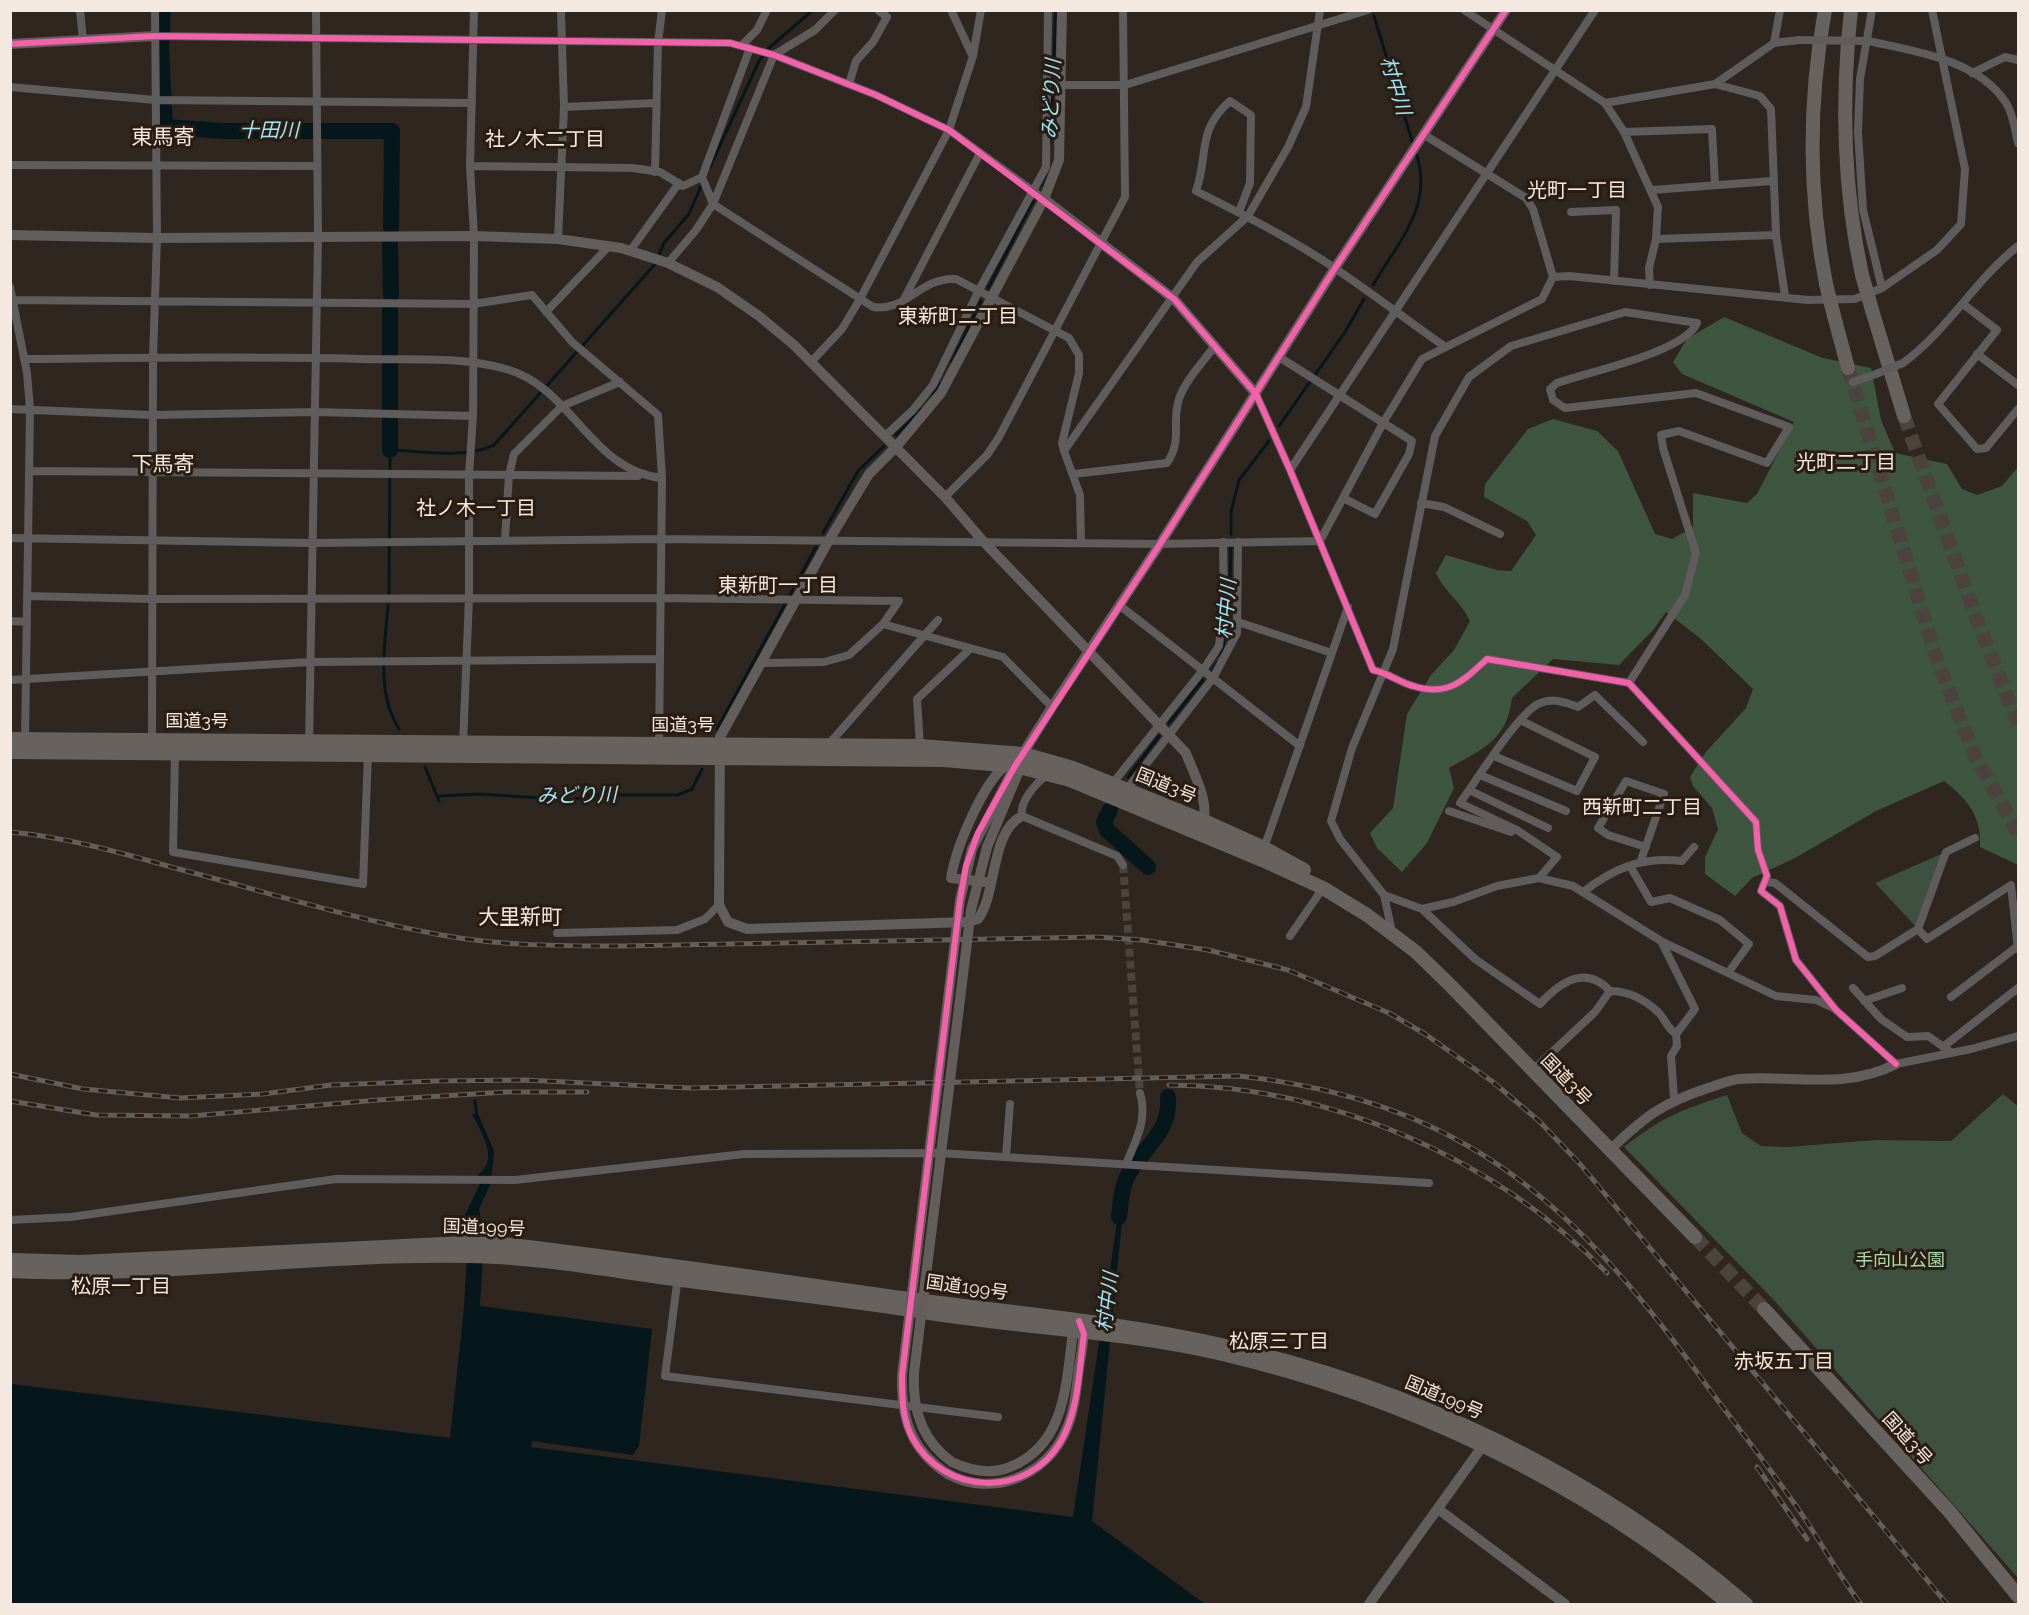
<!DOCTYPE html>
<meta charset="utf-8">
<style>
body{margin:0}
#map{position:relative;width:2029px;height:1615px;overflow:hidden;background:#2e261f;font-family:Raleway,sans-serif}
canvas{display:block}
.frame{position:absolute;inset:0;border:12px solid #f3e9e1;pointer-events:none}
</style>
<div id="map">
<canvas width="2029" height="1615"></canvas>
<div class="frame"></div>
</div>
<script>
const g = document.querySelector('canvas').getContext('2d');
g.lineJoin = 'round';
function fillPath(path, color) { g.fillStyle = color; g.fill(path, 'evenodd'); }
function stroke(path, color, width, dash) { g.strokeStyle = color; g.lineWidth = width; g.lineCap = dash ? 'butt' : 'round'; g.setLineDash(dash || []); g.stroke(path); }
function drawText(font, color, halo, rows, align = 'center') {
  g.font = font + ' Raleway,"Noto Sans JP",sans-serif'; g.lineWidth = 6; g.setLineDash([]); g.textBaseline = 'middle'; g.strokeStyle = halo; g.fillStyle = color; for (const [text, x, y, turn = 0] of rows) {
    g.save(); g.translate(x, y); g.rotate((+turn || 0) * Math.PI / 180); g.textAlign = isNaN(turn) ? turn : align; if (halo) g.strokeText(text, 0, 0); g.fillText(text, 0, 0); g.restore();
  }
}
const green = new Path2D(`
 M1946,852L1918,929L1875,883Z
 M2003,1094L2018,1106V1578L1772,1298L1624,1147C1660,1118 1683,1109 1727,1095L1742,1133L1761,1146L1787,1147L1876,1140L1951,1141Z`);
const forest = new Path2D(`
 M1724,317L1823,358L1871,368L1881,420L1895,453L1947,464L1962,489L1977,495L2002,486L2018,467V865L1980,847C1982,816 1967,799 1944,781L1876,811L1795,858L1752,878L1735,896L1705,874V857L1718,829L1712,808L1693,786L1690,777L1705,753L1746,708L1753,689L1701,639L1666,612L1654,629L1619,665L1553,659L1512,698C1507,740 1483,749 1449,768L1454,788L1427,843L1402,872L1377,848L1370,833L1393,808L1407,714L1431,675L1454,650L1470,621C1460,600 1445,593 1436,573L1446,555L1497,570L1511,571L1536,535L1527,521L1484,497L1485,484L1528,429L1553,419L1597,431L1618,451L1655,534L1672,539L1693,527V493L1747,503L1757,494L1794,422L1682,374L1673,362L1687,339Z`);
const water = new Path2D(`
 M472,1114H478L494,1151L491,1183L479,1209L484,1235L480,1306L652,1329L639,1446L633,1455L532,1441L531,1447L1073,1517L1121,1196L1124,1201L1092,1521L1205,1604H11V1384L450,1438L464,1308L468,1234L465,1215L480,1184L478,1175C500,1160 481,1132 472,1114Z`);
const stream = new Path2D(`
 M1374,16L1413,144
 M1050,144L1056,10
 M710,167L759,61L770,47L813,10
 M1040,186L1046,174
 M658,257L664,243L689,214L702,184
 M1373,285C1398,242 1434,206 1416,153
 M988,288L1033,201
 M952,362L981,301
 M931,398L940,383
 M1279,426L1345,332L1364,299
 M896,435L921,409
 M823,533L858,471L884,446
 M1231,534V512L1239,480L1269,441
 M389,597L390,450C421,451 467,459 494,445L656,263
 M388,605C385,646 376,693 399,729
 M1221,656L1229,616L1231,544
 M1210,673L1218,662
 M1169,723L1203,680
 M717,729L816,547
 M425,767L439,801
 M1128,777L1159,736
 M439,796L480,794L571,800L595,795H678L692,789L702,769
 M475,1101L477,1117`);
const river = new Path2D(`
 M163,10L161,48L165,127L222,131H392L391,228
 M390,244L391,295
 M390,450V306
 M1110,810L1104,822L1107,830L1148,867
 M1119,1217C1121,1202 1121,1188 1128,1175C1143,1147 1171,1133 1168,1097`);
const streetTunnel = new Path2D(`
 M1123,865L1140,1093`);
const highwayTunnel = new Path2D(`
 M1848,368L1936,657L1975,756L2018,833
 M1904,416L1975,615L2018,724
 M1695,1237L1764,1309`);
const street = new Path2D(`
 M80,10L83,40
 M951,10L972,55
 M1464,10L1605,103L1624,132L1658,207L1656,239L1649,268L1650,285
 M1872,10L1860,79L1858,132L1863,210L1882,288
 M155,36L730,43L774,55L876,95L949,130L1044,199
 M1868,41C1914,51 1979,60 2006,103C2013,113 2015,130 2018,143
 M1774,43L1780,10
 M741,46L757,30L767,10
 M1972,73L2005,57L2018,60
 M849,84L856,61L873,42L887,17L878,10
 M1715,84L1774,43L1799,40
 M1060,85H1125L1368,10
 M10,87L155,100L472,103
 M1605,103L1715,84L1760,96L1771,109L1776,235L1785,296
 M564,107L656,103
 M1624,132L1712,129L1715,185
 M10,165L317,166
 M470,166L633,168L660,172L683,186L702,177L713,204L873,307C908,312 919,277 956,279L1069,338L1079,355V373L1062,443L1064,451
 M655,172L658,43L662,10
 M702,177L750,48
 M1652,190L1772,181
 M1239,212L1250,183L1251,115L1230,101C1196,131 1209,154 1196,191C1244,215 1292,239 1336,269C1373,294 1408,321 1444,346
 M1571,212L1616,210L1614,281
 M558,239L564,107L561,10
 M1656,239L1776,235
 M630,251L679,183
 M668,263L696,230L713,204L774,55L815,30L835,10
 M1553,277L1569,276L1808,300L1855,299L1882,288L1937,250L1961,224L1965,169L1932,10
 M10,287L27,373L30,409L25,741
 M904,299L980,153
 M10,300L473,304L532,295L572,342L658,415L662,478
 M1963,304L1997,330L1938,404L1977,449L1986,448L2018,409
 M546,312L609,246
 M1977,354L2018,385
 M1279,357L1412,441L1409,454L1375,514L1343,498
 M24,359C136,358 249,356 361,359C409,360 460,356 506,369C572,387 591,471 662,478L659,744
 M811,362L842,329L860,299L949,130L973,56L981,10
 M1903,363C1948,330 1975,280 2018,246
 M1853,382L1876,374
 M1256,394L1290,470L1373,670C1388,673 1399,682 1413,686C1448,697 1463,681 1487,659L1629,683L1756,822L1758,850L1767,876L1761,891L1780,906L1796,960L1836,1010L1896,1064L1971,1049L2018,1036
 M10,409L153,415L315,412L473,416
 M885,436L913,410L933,385L979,290L1046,167L1048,10
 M1290,470L1595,10
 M31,471L638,476
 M1074,474L1167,463C1183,440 1171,424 1179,399C1185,381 1202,363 1214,347
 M945,497L987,455L999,437L1125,197L1123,10
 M1421,503L1444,507L1500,534
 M10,538L312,543L661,539L1160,544L1320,541
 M505,539L509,475L514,454L562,406L620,382
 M1320,541L1383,423L1422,359L1542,299L1553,277L1533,209L1526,198L1423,134
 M1081,542L1080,495L1064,451L1197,262L1248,216L1288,147L1306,107L1320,10
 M27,596L151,599L660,598L899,601L883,624
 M1119,605L1300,746
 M10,621L27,622
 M1238,622L1332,653
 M762,663L824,662L849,655L883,624L1003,657L1052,707
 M10,680L310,662L659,659
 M152,741L153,358L157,238L155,10
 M309,744L318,237L316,10
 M463,745L469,597V475L473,416L474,236L470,166L474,10
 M828,745L938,620
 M920,746L917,699L970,649
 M175,753L173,852L363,884L368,754
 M1494,756L1577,791L1595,757L1520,720
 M1047,775C1036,783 1019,802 1022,816L1117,856L1123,865
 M1480,775L1566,811
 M1113,783L1203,670L1219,646L1224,602L1223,542
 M1127,789L1213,678L1237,633L1238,542
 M1469,790L1548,828
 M1449,811L1511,832
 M1264,848L1348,607
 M1640,863L1664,794L1626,781L1598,828L1608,835L1646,847
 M1630,866L1651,902L1670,898L1720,920L1749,944L1728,973
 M1539,878L1557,857L1517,830L1460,803C1476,781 1517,715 1538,704C1553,697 1565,702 1578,707L1595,695L1643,742
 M1767,882L1775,883L1868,957L1875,956L1918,929L1946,852L1975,838
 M1583,892C1614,868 1643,856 1682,861L1694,847
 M1384,895L1422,909L1453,902L1497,886L1539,878L1573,886L1661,941L1776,996L1816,1000L1833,1008
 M1422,909L1475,959L1540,1004C1561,981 1586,965 1610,991C1629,991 1644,999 1658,1012C1665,1019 1667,1028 1676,1034
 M1918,929L1927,939L2011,885L2018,949
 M1392,932L1384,895L1340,839L1331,821L1352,748L1393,649L1435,436L1469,377L1511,346L1625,312L1697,323C1685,352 1588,372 1557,383L1550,389L1553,400L1565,408L1696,393L1789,427L1767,463L1679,431L1661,435L1663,448L1696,553L1685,595L1629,683
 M557,933L677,930L705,919L719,905
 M1290,936L1323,888
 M1661,941L1695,1009L1676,1034L1677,1046L1671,1056L1674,1099
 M1853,988L1881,1019L1907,1037L1928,1036L1952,1053
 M1951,997L2018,946
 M1864,1001L1902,988
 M1943,1047L2018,988
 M1532,1071L1595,1012L1610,991
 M1006,1157L1010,1104
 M1126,1164C1136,1140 1148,1119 1140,1093
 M10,1220L71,1217L336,1179L515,1180L744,1154L939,1153L1429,1183
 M678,1276L665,1376L998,1417`);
const secondary = new Path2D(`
 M10,44L155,36
 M1044,199L1174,299L1256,394
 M10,235L157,238L474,236L558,239L621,248L668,263L717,287L759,316L794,345L945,497L983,541L1186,753C1194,775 1211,803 1202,826
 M1022,816C990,832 997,894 978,919L968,922L747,929L728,922L719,905L720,737L829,540L869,474L896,447L941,393L1044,199L1059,160L1062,10
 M987,847L1021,766
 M972,849L1015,766L1052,707L1160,544L1335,268L1506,10
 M985,882L951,878C956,847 983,782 1008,763
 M1609,1151C1644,1117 1662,1103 1708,1088C1718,1085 1729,1080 1739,1079C1793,1075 1845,1090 1896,1064
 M952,1462C971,1471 990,1475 1010,1467C1066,1445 1066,1383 1073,1332L1078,1324
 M948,1474C992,1498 1047,1476 1066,1430C1075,1411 1076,1389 1079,1368C1081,1354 1085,1340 1083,1327
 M1438,1509L1565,1604
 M1369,1604L1487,1440`);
const highway = new Path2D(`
 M1825,10C1808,103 1808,192 1826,284
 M1851,10C1841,100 1843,187 1862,275
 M1872,310L1904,416
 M1834,316L1848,368
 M10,739L920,746L1024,754L1073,768L1204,821L1264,848L1304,870
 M10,752L943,760L1015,766L1070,780L1262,860L1323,888L1367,915L1416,952L1451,986L1695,1237
 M10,1260L81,1262L464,1243L502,1244C641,1260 778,1281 916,1300C1016,1313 1118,1322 1217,1344C1412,1386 1596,1475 1746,1604
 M10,1271C163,1278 316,1253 469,1256C538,1257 606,1270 674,1279C757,1290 841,1299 924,1312C1021,1328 1122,1331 1218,1353C1404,1396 1583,1481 1729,1604
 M1764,1309L1949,1511L2018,1596`);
const rail = new Path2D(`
 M10,832C66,837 122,853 175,868C263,891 352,919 441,935C501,946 562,946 623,946L1097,937L1142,940L1208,950L1288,970L1389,1013L1425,1034L1493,1082L1539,1121L1580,1164L1947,1604
 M10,1074L83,1089L180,1098L263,1094L331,1085L435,1081L524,1080L690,1088L1239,1076C1469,1101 1580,1209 1710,1390C1738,1428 1767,1464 1794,1503C1818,1536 1836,1572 1861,1604
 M1169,1085C1330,1086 1495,1158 1607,1273
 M10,1101L96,1115L191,1116L378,1100L506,1092H587
 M1757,1467L1807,1539`);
const streetBridge = new Path2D(`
 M1799,40L1868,41
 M1876,374L1903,363`);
const secondaryBridge = new Path2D(`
 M952,1462C922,1441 912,1409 914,1373L971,910L987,847
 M948,1474C910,1450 901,1417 902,1375L960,900L972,849`);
const highwayBridge = new Path2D(`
 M1862,275L1872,310
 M1826,284L1834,316`);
const cycleway = new Path2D(`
 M10,44L155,36L730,43L774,55L876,95L949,130L1174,299L1256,394L1290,470L1373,670C1388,673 1399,682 1413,686C1448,697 1463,681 1487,659L1629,683L1756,822L1758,850L1767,876L1761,891L1780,906L1796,960L1836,1010L1896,1064
 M1079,1321L1084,1334C1079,1369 1079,1409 1061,1441C1028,1499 943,1496 912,1437C902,1418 902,1396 902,1375L960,900L966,866L978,833L1015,766L1160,544L1335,268L1506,10`);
const streetNames = [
 ["国道3号",197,722],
 ["国道3号",683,726],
 ["国道3号",1166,786,22],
 ["国道3号",1566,1080,46],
 ["国道199号",484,1228,2],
 ["国道199号",967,1288,8],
 ["国道199号",1444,1398,23],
 ["国道3号",1907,1439,48]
];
const parkNames = [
 ["手向山公園",1900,1261]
];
const waterNames = [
 ["村中川",1395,86,73],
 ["みどり川",1052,99,-87],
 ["十田川",269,131],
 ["村中川",1227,609,-85],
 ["みどり川",577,796,-1],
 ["村中川",1108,1302,-83]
];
const neighbourhoodNames = [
 ["社ノ木二丁目",545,140],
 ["光町一丁目",1577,191],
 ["東新町二丁目",958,317],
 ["光町二丁目",1846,463],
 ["社ノ木一丁目",476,509],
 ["東新町一丁目",778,586],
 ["西新町二丁目",1642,808],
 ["松原一丁目",121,1287],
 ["松原三丁目",1279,1342],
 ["赤坂五丁目",1784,1362]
];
const quarterNames = [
 ["東馬寄",163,138],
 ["下馬寄",163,465],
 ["大里新町",520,918]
];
fillPath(green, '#3e503f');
fillPath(forest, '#3e553f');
fillPath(water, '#06171c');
stroke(stream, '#06171c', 3);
stroke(river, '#06171c', 16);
stroke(streetTunnel, '#4c433c', 8, [8, 4]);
stroke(highwayTunnel, '#4c433c', 14, [14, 7]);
stroke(street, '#605c5b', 8);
stroke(secondary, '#635d5b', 10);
stroke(highway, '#68625f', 14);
stroke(rail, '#645e5b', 5);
stroke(rail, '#2a1c10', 3, [9]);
stroke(streetBridge, '#605c5b', 8);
stroke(secondaryBridge, '#635d5b', 10);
stroke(highwayBridge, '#68625f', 14);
stroke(cycleway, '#f560ab', 6);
drawText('18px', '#f3e9e1', '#2a1c10', streetNames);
drawText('18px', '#a8dcb0', '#2a1c10', parkNames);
drawText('italic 20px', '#9be6fc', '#2a1c10', waterNames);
drawText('20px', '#f3e9e1', '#2a1c10', neighbourhoodNames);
drawText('21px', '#f3e9e1', '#2a1c10', quarterNames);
</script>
